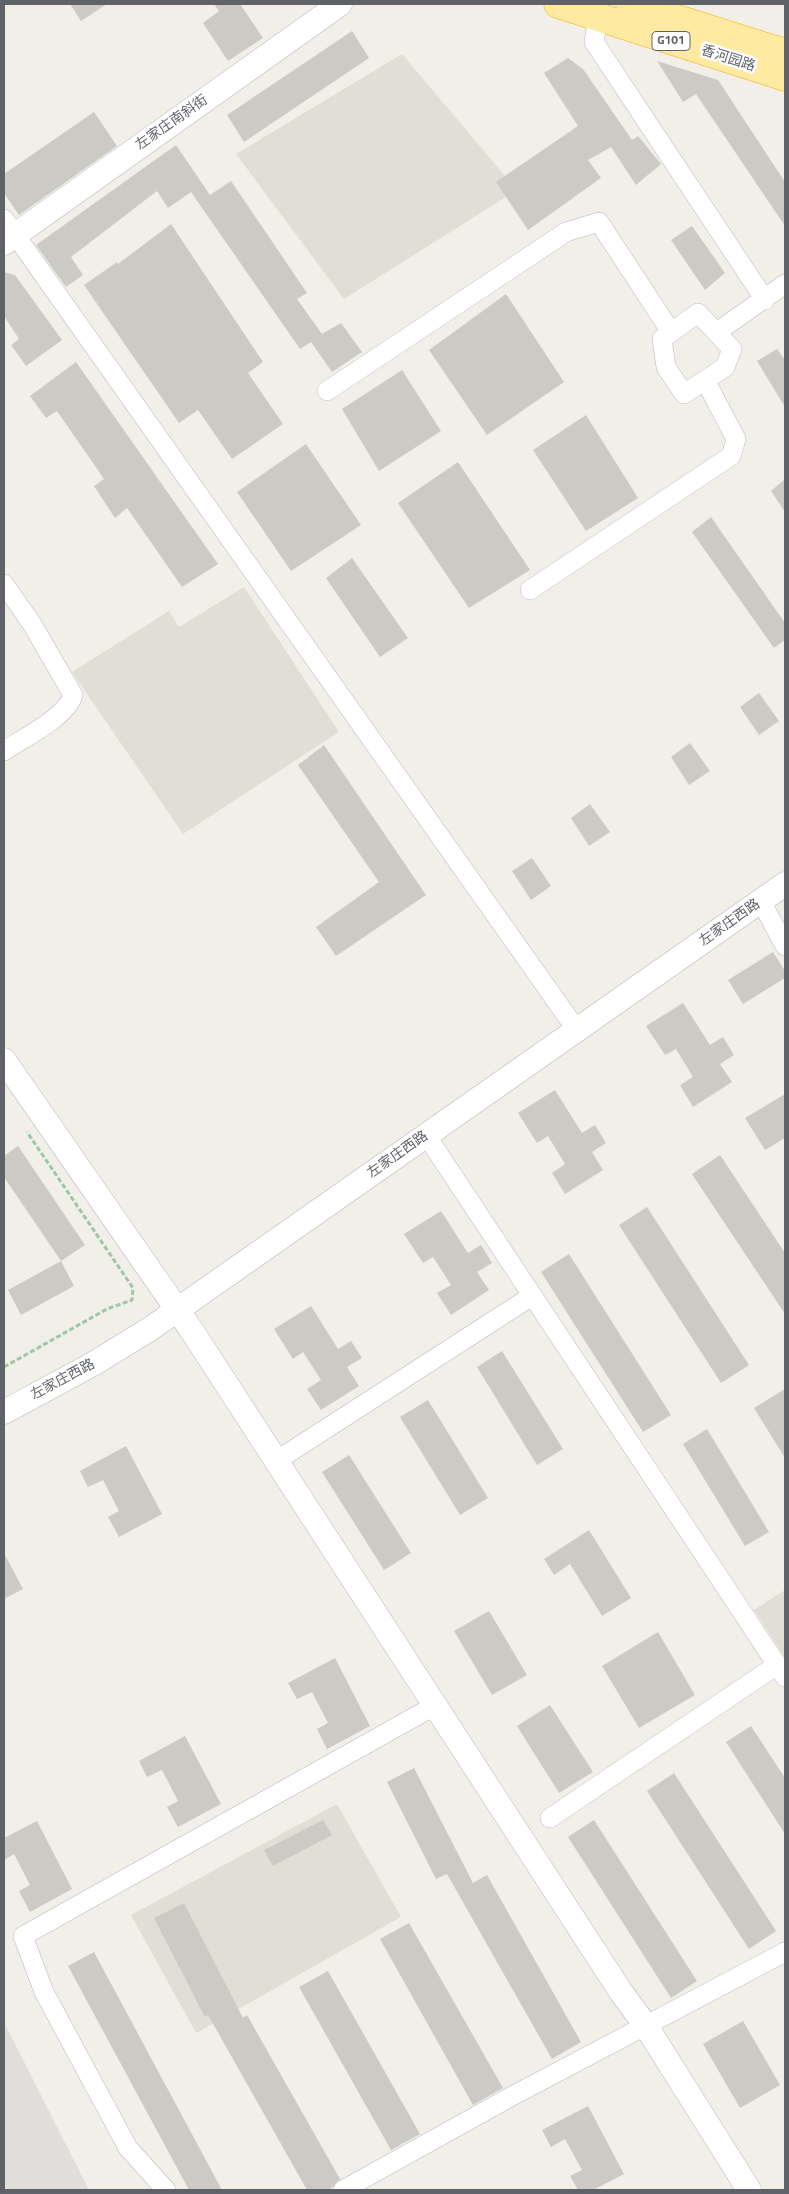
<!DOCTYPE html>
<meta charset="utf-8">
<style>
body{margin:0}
#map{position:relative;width:789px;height:2194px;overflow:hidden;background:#f1efe8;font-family:"Titillium Web",sans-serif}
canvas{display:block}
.frame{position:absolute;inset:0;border:5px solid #5f6368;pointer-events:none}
</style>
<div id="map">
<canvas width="789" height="2194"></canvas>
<div class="frame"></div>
</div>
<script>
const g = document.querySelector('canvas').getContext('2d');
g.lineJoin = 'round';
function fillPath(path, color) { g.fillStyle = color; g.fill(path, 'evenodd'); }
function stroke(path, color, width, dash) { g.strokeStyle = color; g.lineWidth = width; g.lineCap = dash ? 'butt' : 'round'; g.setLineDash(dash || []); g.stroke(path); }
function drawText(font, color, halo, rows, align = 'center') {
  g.font = font + ' "Titillium Web","Noto Sans SC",sans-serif'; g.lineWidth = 5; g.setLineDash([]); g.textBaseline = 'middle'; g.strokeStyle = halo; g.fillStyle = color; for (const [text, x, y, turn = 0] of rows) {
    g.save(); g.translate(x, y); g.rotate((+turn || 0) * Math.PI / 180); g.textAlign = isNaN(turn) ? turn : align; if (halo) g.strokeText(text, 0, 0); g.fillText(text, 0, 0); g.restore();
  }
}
const industrial = new Path2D(`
 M4,2022L89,2190H4Z`);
const education = new Path2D(`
 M402,54L517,190L344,299L236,154Z
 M244,587L339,732L183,834L72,672L169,611L179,627Z
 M785,1590V1658L754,1610Z
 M337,1804L401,1917L196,2033L131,1915Z`);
const building = new Path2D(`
 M70,4H107L81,21Z
 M214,4H240L263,38L228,61L203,23L219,11Z
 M352,31L369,58L244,142L227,115Z
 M568,58L583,69L632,140L638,136L661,164L636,185L611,147L588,160L601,178L528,230L496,182L578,126L544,73Z
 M657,61L718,80L785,182V226L696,94L683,102Z
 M94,112L117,146L19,215L4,193V174Z
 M176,145L210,195L231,181L307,293L297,299L322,334L341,323L362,352L332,372L311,342L300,349L191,192L168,208L157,191L71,257L83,275L66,287L36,245Z
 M171,224L263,362L248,373L283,424L232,459L198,410L179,423L84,285L117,262L118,264Z
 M692,226L725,273L705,290L671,240Z
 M4,272L15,275L62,340L26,366L11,345L19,339L4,316Z
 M506,294L564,382L487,435L429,350Z
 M777,349L785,360V407L757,361Z
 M76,362L218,564L182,587L127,508L115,518L94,486L104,479L57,411L46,418L30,396Z
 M402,370L441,431L379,471L342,409Z
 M586,415L638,498L586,531L533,450Z
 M306,444L361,525L291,571L237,492Z
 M458,462L530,570L469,608L398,503Z
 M785,479V512L771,491Z
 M711,517L785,623V640L774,648L692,532Z
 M352,558L408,638L380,657L326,578Z
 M759,693L779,721L759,735L740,707Z
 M690,743L710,771L689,785L671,757Z
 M324,745L426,895L336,956L316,927L379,882L298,765Z
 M590,804L610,832L589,846L571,818Z
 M532,858L551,886L531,900L512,871Z
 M773,952L785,971V978L743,1004L728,980Z
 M683,1003L710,1045L723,1037L734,1055L720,1064L732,1082L693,1107L680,1085L693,1077L676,1049L665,1055L646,1026Z
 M555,1090L582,1133L595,1125L606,1143L592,1152L603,1170L565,1194L552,1173L565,1164L548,1136L537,1143L518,1113Z
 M785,1094V1138L765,1150L745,1118Z
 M18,1146L85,1245L61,1261L4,1177V1156Z
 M720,1155L785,1253V1314L692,1174Z
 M647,1207L749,1365L721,1383L619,1225Z
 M441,1211L468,1253L481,1245L492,1263L477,1272L489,1290L451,1315L437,1293L451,1285L433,1257L423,1263L404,1234Z
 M569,1254L671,1415L643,1432L541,1272Z
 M61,1261L74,1286L21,1315L8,1290Z
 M311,1306L338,1349L351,1341L362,1358L347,1367L359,1386L321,1410L307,1389L321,1380L303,1352L293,1359L274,1329Z
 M502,1351L563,1449L537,1465L477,1367Z
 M785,1389V1458L754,1408Z
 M428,1400L488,1498L460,1515L400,1417Z
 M707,1429L769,1532L745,1546L683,1444Z
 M126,1446L162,1514L119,1537L108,1517L119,1511L103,1480L88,1487L80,1471Z
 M349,1455L411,1553L384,1570L322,1472Z
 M589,1530L631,1598L602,1616L570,1564L554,1575L544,1559Z
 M4,1553L23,1589L4,1599Z
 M489,1611L527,1675L492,1695L454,1631Z
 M658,1632L695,1695L639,1728L602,1666Z
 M335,1658L370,1726L327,1749L317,1729L328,1723L312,1692L297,1699L288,1683Z
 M550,1705L593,1772L559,1793L517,1726Z
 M751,1726L785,1778V1834L726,1742Z
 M185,1736L221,1804L178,1827L167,1807L178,1801L162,1770L147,1777L139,1761Z
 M414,1768L473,1883L487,1875L581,2042L552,2059L447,1874L436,1879L387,1782Z
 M674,1773L776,1931L749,1949L647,1791Z
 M323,1820L332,1835L273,1866L264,1850Z
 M594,1820L697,1981L671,1998L568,1837Z
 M37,1821L72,1889L30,1912L19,1891L30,1885L14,1854L4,1860V1838Z
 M184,1903L243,2018L247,2015L340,2179L329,2190H307L208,2015L205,2017L154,1918Z
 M409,1923L503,2088L473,2105L380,1939Z
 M94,1952L222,2190H189L68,1966Z
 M328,1971L420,2134L391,2150L299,1987Z
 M743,2021L780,2085L740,2108L703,2044Z
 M588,2106L624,2174L593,2190H578L570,2176L582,2170L565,2139L551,2147L542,2130Z`);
const path = new Path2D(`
 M4,1367L107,1309L132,1300L133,1288L27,1132`);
const minor = new Path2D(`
 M598,17L594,42L765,300
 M4,219L576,1029
 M698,313L732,349L725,367L684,394L666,367L662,339Z
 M717,332L785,284
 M327,391L566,232L599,222L671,332
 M4,584L32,624L73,695C67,717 23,738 4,751
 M530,590L731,456L736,439L705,380
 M761,901L785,946
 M426,1135L785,1677
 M276,1461L532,1296
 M550,1818L777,1665
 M166,2190L128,2148L44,1992L23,1936L436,1705
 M343,2190L514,2095L785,1952`);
const tertiary = new Path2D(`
 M4,243L340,4
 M4,1060L192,1331L621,1992L646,2026L749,2190
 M4,1412L93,1364L150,1329L785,884`);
const trunk = new Path2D(`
 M558,4L785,77
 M630,4L785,53`);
const shields = [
 [671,41,38]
];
const shieldNames = [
 ["G101",671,41]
];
const streetNames = [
 ["香河园路",728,59,18],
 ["左家庄南斜街",172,123,-35],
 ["左家庄西路",730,923,-35],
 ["左家庄西路",398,1155,-35],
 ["左家庄西路",63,1380,-28]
];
fillPath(industrial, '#e0deda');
fillPath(education, '#e1ded6');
fillPath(building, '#cccac5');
stroke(minor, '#b5b8bc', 20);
stroke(tertiary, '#b5b8bc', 25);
stroke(trunk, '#f9ab00', 29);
stroke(path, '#9cc7a9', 3, [5, 2.5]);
stroke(minor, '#fff', 19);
stroke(tertiary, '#fff', 24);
stroke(trunk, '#feeaa1', 28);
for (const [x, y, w] of shields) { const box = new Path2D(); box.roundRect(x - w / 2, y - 9.5, w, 19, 4); g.fillStyle = '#fff'; g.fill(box); stroke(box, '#5f6368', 1); }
drawText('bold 12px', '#5f6368', null, shieldNames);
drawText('14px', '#5f6368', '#fff', streetNames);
</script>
